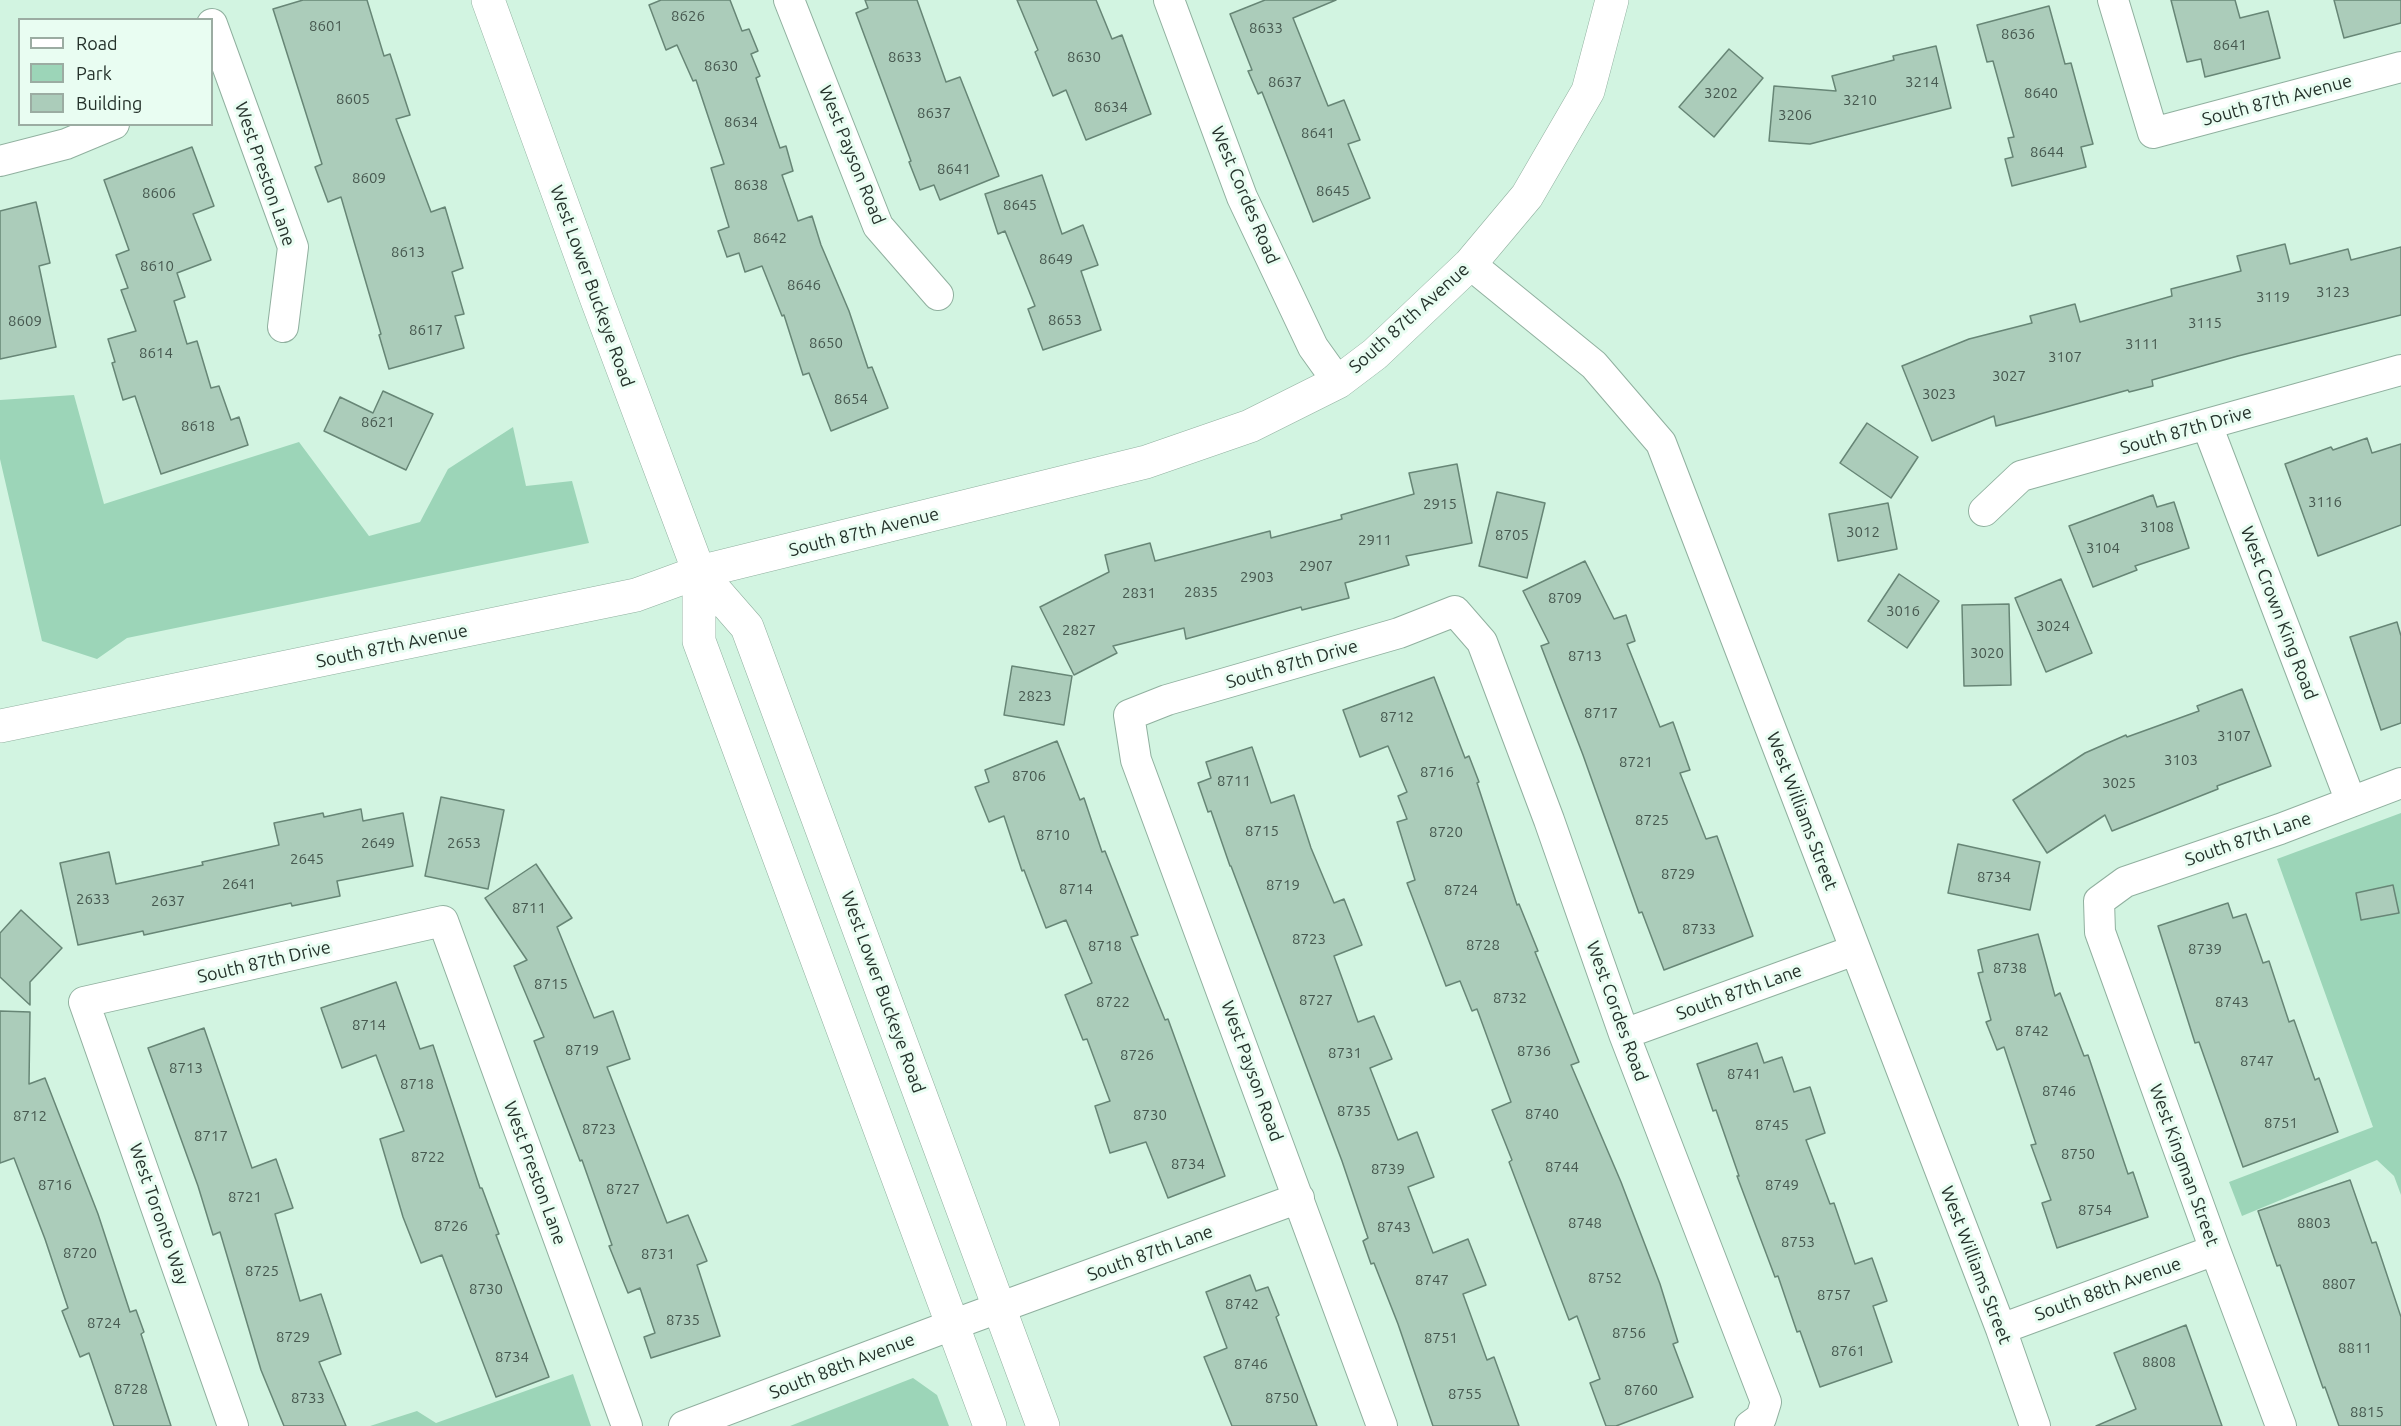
<!DOCTYPE html>
<style>
body{margin:0}
#map{position:relative;width:2401px;height:1426px;overflow:hidden;background:#d2f4e1;font-family:Ubuntu,sans-serif}
canvas{display:block}
.legend{position:absolute;left:18px;top:18px;width:195px;height:108px;box-sizing:border-box;background:#e9fdf2;border:2px solid #9baca2;margin:0;padding:8px 10px;list-style:none;font-size:18px;color:#25322b}
.legend li{display:flex;align-items:center;gap:12px;height:30px}
.legend b{width:30px;border:2px solid #9baca2}
</style>
<div id="map">
<canvas width="2401" height="1426"></canvas>
<ul class="legend">
<li><b style="height:8px;background:#fff"></b>Road</li>
<li><b style="height:16px;background:#9cd5b8"></b>Park</li>
<li><b style="height:16px;background:#abccba"></b>Building</li>
</ul>
</div>
<script>
const g = document.querySelector('canvas').getContext('2d');
g.lineJoin = 'round';
function fillPath(path, color) { g.fillStyle = color; g.fill(path, 'evenodd'); }
function stroke(path, color, width, dash) { g.strokeStyle = color; g.lineWidth = width; g.lineCap = dash ? 'butt' : 'round'; g.setLineDash(dash || []); g.stroke(path); }
function drawText(font, color, halo, rows, align = 'center') {
  g.font = font + ' Ubuntu,sans-serif'; g.lineWidth = 6; g.setLineDash([]); g.textBaseline = 'middle'; g.strokeStyle = halo; g.fillStyle = color; for (const [text, x, y, turn = 0] of rows) {
    g.save(); g.translate(x, y); g.rotate((+turn || 0) * Math.PI / 180); g.textAlign = isNaN(turn) ? turn : align; if (halo) g.strokeText(text, 0, 0); g.fillText(text, 0, 0); g.restore();
  }
}
const green = new Path2D(`
 M74,395L104,504L299,442L369,536L420,522L448,469L513,427L526,486L572,481L589,543L127,638L97,659L42,641L0,459V400Z
 M2401,813V1195L2394,1176L2377,1160L2242,1216L2229,1182L2373,1127L2277,859Z
 M573,1374L591,1426H370L417,1411L436,1423Z
 M913,1378L937,1395L949,1426H790Z`);
const building = new Path2D(`
 M303,0H367L384,56L390,54L410,115L396,119L431,212L445,207L463,268L452,272L464,314L455,316L464,348L389,369L379,335L381,334L341,197L328,202L315,167L322,164L273,9Z
 M661,0H730L742,31L749,29L758,51L751,54L760,76L756,78L780,148L786,146L793,171L782,175L798,221L812,216L821,245L849,311L868,368L872,367L888,408L831,431L809,373L803,375L784,315L782,316L762,266L745,272L739,253L727,257L718,231L729,227L711,168L724,164L696,80L693,81L677,45L666,50L649,5Z
 M865,0H917L946,82L960,77L999,176L940,200L934,185L920,190L909,162L911,161L856,13L868,8Z
 M1017,0H1096L1112,39L1122,35L1151,114L1086,140L1066,90L1053,96L1035,52L1038,50Z
 M1265,0H1336L1293,18L1328,106L1344,100L1360,140L1348,144L1370,198L1313,222L1262,92L1258,94L1248,71L1252,70L1230,14Z
 M2171,0H2235L2240,18L2268,11L2280,58L2205,77L2201,59L2187,62Z
 M2334,0H2401V23L2344,38Z
 M2049,6L2065,64L2071,63L2093,144L2081,147L2086,167L2012,186L2005,159L2013,157L2008,138L2014,137L1993,61L1987,62L1977,25Z
 M1936,46L1951,108L1810,144L1769,141L1774,86L1836,91L1832,76L1894,60L1893,56Z
 M1729,49L1763,78L1714,137L1679,107Z
 M192,147L214,206L193,214L211,260L177,273L185,297L174,301L187,344L197,341L211,388L219,386L231,420L239,417L248,445L161,474L135,396L123,400L112,363L115,362L108,339L136,331L121,290L128,288L116,255L129,250L104,180Z
 M1042,175L1062,234L1083,225L1098,265L1081,271L1101,330L1043,350L1028,309L1035,306L1005,231L998,234L985,194Z
 M36,202L50,263L39,266L56,347L0,359V211Z
 M2285,244L2290,264L2348,249L2351,260L2401,247V315L2238,356L2152,380L2153,386L2129,392L2128,390L1996,426L1994,416L1932,441L1902,366L1969,339L2032,323L2030,316L2075,304L2080,322L2172,296L2171,289L2241,271L2237,256Z
 M383,391L433,414L406,470L324,431L340,397L373,413Z
 M1867,423L1918,457L1891,498L1840,463Z
 M2367,438L2372,453L2401,444V525L2318,556L2285,464L2331,447L2333,450Z
 M1457,464L1472,543L1406,556L1409,565L1345,583L1349,598L1302,610L1301,607L1186,639L1184,628L1113,646L1117,653L1074,675L1040,607L1109,572L1105,555L1150,543L1155,561L1270,531L1271,538L1342,519L1341,515L1414,494L1409,473Z
 M1497,492L1545,503L1527,578L1479,566Z
 M2153,495L2157,507L2174,502L2189,548L2135,566L2137,570L2093,587L2069,526Z
 M1888,503L1897,549L1838,561L1829,514Z
 M1585,561L1614,619L1626,615L1635,641L1627,644L1660,727L1673,722L1690,770L1680,773L1706,839L1717,836L1753,936L1664,970L1642,912L1639,913L1583,755L1541,646L1549,643L1523,591Z
 M1899,574L1939,601L1907,648L1868,621Z
 M2061,579L2092,653L2046,672L2015,598Z
 M2009,604L2011,685L1964,686L1962,605Z
 M2397,622L2401,636V723L2381,730L2350,637Z
 M1012,666L1072,676L1064,725L1004,715Z
 M1434,677L1465,758L1469,756L1479,782L1477,783L1517,905L1519,904L1538,951L1535,952L1579,1062L1571,1065L1621,1182L1660,1284L1678,1342L1673,1344L1693,1397L1616,1426H1606L1590,1383L1600,1379L1577,1316L1569,1320L1509,1162L1512,1160L1492,1110L1511,1102L1477,1009L1472,1011L1460,981L1446,986L1407,883L1415,880L1397,822L1407,819L1398,796L1407,792L1388,746L1360,757L1343,710Z
 M2242,689L2271,766L2217,786L2218,789L2112,831L2105,815L2047,853L2013,800L2085,753L2126,735L2127,737L2199,711L2197,706Z
 M1057,741L1080,800L1084,798L1102,852L1105,851L1138,935L1131,937L1165,1020L1168,1019L1225,1176L1168,1198L1146,1142L1110,1153L1095,1106L1110,1101L1087,1039L1083,1040L1065,995L1092,983L1066,920L1046,928L1024,870L1022,871L1004,816L989,822L975,787L989,782L985,770Z
 M1252,747L1271,803L1294,795L1311,848L1334,903L1344,899L1362,945L1334,956L1358,1022L1374,1016L1392,1059L1370,1068L1398,1140L1417,1132L1434,1177L1408,1187L1433,1253L1468,1239L1486,1285L1463,1294L1487,1360L1494,1357L1519,1426H1433L1398,1324L1374,1263L1371,1264L1363,1241L1368,1238L1342,1161L1231,866H1230L1211,811L1208,812L1198,783L1211,778L1206,762Z
 M441,797L504,810L488,889L425,876Z
 M361,809L363,821L403,813L413,866L337,881L340,896L292,906L291,903L144,935L143,931L78,945L60,863L109,852L116,884L203,865L202,862L279,845L274,823L323,813L324,817Z
 M1958,844L2040,862L2030,910L1948,893Z
 M536,864L572,918L557,927L594,1018L613,1011L630,1059L607,1067L667,1223L688,1215L707,1261L697,1265L720,1336L651,1358L644,1337L655,1333L640,1288L628,1293L609,1246L612,1245L582,1160L580,1161L534,1041L544,1037L514,966L527,960L485,898Z
 M2393,885L2399,913L2361,920L2356,893Z
 M2228,903L2233,918L2246,914L2263,963L2269,961L2289,1022L2294,1020L2315,1080L2319,1078L2338,1132L2243,1167L2199,1042L2195,1043L2158,926Z
 M21,910L62,948L30,982V1005L0,977V933Z
 M2038,934L2055,996L2060,993L2084,1056L2088,1055L2128,1174L2133,1172L2148,1217L2057,1248L2042,1203L2051,1200L2031,1145L2036,1144L2004,1047L1997,1050L1986,1022L1991,1020L1978,973L1983,972L1978,950Z
 M396,982L420,1049L433,1045L480,1188H482L499,1234L496,1235L549,1377L496,1397L442,1255L421,1263L403,1217L380,1139L404,1131L376,1055L342,1068L321,1008Z
 M0,1011L30,1012L29,1084L45,1078L98,1214L130,1312L136,1310L144,1332L141,1334L171,1426H114L89,1353L80,1357L62,1311L68,1308L45,1239L14,1158L0,1163Z
 M204,1028L252,1168L276,1159L293,1208L275,1214L300,1301L321,1294L341,1354L319,1362L346,1426H284L261,1370L220,1232L213,1235L198,1186L148,1048Z
 M1757,1043L1764,1063L1782,1057L1794,1092L1810,1087L1825,1133L1806,1140L1830,1204L1834,1203L1855,1264L1872,1258L1887,1301L1873,1306L1892,1362L1820,1387L1800,1331L1797,1332L1778,1276L1775,1277L1737,1176H1739L1716,1110L1713,1111L1697,1064Z
 M2350,1180L2372,1243L2376,1242L2401,1317V1426H2339L2325,1387L2323,1388L2280,1265L2277,1266L2258,1211Z
 M1250,1275L1256,1291L1268,1287L1279,1315L1276,1317L1317,1426H1232L1204,1357L1227,1348L1206,1292Z
 M2186,1325L2222,1426H2096L2136,1409L2114,1353Z`);
const minor = new Path2D(`
 M789,0L878,226L938,295
 M1169,0L1242,197L1313,347L1338,382
 M2113,0L2153,133L2401,67
 M212,24L293,247L283,327
 M0,161L66,144L114,124
 M1470,264L1594,365L1661,443L2001,1329L2035,1426
 M2207,425L2351,802
 M1984,511L2021,476L2401,370
 M1624,1034L1855,950
 M2001,1329L2215,1250
 M233,1426L84,1002L443,921L627,1426
 M684,1426L952,1325L1299,1198
 M1382,1426L1136,760L1129,715L1167,700L1399,633L1455,611L1482,642L1549,820L1624,1034L1766,1402L1761,1418L1750,1426
 M2281,1426L2215,1250L2100,932L2099,901L2125,882L2280,829L2401,783`);
const tertiary = new Path2D(`
 M0,726L636,595L699,572L1146,462L1250,426L1338,382L1375,354L1470,264L1527,196L1588,91L1612,0`);
const secondary = new Path2D(`
 M488,0L597,300L699,572L747,627L1043,1426
 M699,572V641L990,1426`);
const numberNames = [
 ["8626",688,16],
 ["8601",326,26],
 ["8633",1266,28],
 ["8636",2018,34],
 ["8641",2230,45],
 ["8633",905,57],
 ["8630",1084,57],
 ["8630",721,66],
 ["8637",1285,82],
 ["3214",1922,82],
 ["3202",1721,93],
 ["8640",2041,93],
 ["8605",353,99],
 ["3210",1860,100],
 ["8634",1111,107],
 ["8637",934,113],
 ["3206",1795,115],
 ["8634",741,122],
 ["8641",1318,133],
 ["8644",2047,152],
 ["8641",954,169],
 ["8609",369,178],
 ["8638",751,185],
 ["8645",1333,191],
 ["8606",159,193],
 ["8645",1020,205],
 ["8642",770,238],
 ["8613",408,252],
 ["8649",1056,259],
 ["8610",157,266],
 ["8646",804,285],
 ["3123",2333,292],
 ["3119",2273,297],
 ["8653",1065,320],
 ["8609",25,321],
 ["3115",2205,323],
 ["8617",426,330],
 ["8650",826,343],
 ["3111",2142,344],
 ["8614",156,353],
 ["3107",2065,357],
 ["3027",2009,376],
 ["3023",1939,394],
 ["8654",851,399],
 ["8621",378,422],
 ["8618",198,426],
 ["3116",2325,502],
 ["2915",1440,504],
 ["3108",2157,527],
 ["3012",1863,532],
 ["8705",1512,535],
 ["2911",1375,540],
 ["3104",2103,548],
 ["2907",1316,566],
 ["2903",1257,577],
 ["2835",1201,592],
 ["2831",1139,593],
 ["8709",1565,598],
 ["3016",1903,611],
 ["3024",2053,626],
 ["2827",1079,630],
 ["3020",1987,653],
 ["8713",1585,656],
 ["2823",1035,696],
 ["8717",1601,713],
 ["8712",1397,717],
 ["3107",2234,736],
 ["3103",2181,760],
 ["8721",1636,762],
 ["8716",1437,772],
 ["8706",1029,776],
 ["8711",1234,781],
 ["3025",2119,783],
 ["8725",1652,820],
 ["8715",1262,831],
 ["8720",1446,832],
 ["8710",1053,835],
 ["2649",378,843],
 ["2653",464,843],
 ["2645",307,859],
 ["8729",1678,874],
 ["8734",1994,877],
 ["2641",239,884],
 ["8719",1283,885],
 ["8714",1076,889],
 ["8724",1461,890],
 ["2633",93,899],
 ["2637",168,901],
 ["8711",529,908],
 ["8733",1699,929],
 ["8723",1309,939],
 ["8728",1483,945],
 ["8718",1105,946],
 ["8739",2205,949],
 ["8738",2010,968],
 ["8715",551,984],
 ["8732",1510,998],
 ["8727",1316,1000],
 ["8722",1113,1002],
 ["8743",2232,1002],
 ["8714",369,1025],
 ["8742",2032,1031],
 ["8719",582,1050],
 ["8736",1534,1051],
 ["8731",1345,1053],
 ["8726",1137,1055],
 ["8747",2257,1061],
 ["8713",186,1068],
 ["8741",1744,1074],
 ["8718",417,1084],
 ["8746",2059,1091],
 ["8735",1354,1111],
 ["8740",1542,1114],
 ["8730",1150,1115],
 ["8712",30,1116],
 ["8751",2281,1123],
 ["8745",1772,1125],
 ["8723",599,1129],
 ["8717",211,1136],
 ["8750",2078,1154],
 ["8722",428,1157],
 ["8734",1188,1164],
 ["8744",1562,1167],
 ["8739",1388,1169],
 ["8716",55,1185],
 ["8749",1782,1185],
 ["8727",623,1189],
 ["8721",245,1197],
 ["8754",2095,1210],
 ["8748",1585,1223],
 ["8803",2314,1223],
 ["8726",451,1226],
 ["8743",1394,1227],
 ["8753",1798,1242],
 ["8720",80,1253],
 ["8731",658,1254],
 ["8725",262,1271],
 ["8752",1605,1278],
 ["8747",1432,1280],
 ["8807",2339,1284],
 ["8730",486,1289],
 ["8757",1834,1295],
 ["8742",1242,1304],
 ["8735",683,1320],
 ["8724",104,1323],
 ["8756",1629,1333],
 ["8729",293,1337],
 ["8751",1441,1338],
 ["8811",2355,1348],
 ["8761",1848,1351],
 ["8734",512,1357],
 ["8808",2159,1362],
 ["8746",1251,1364],
 ["8728",131,1389],
 ["8760",1641,1390],
 ["8755",1465,1394],
 ["8733",308,1398],
 ["8750",1282,1398],
 ["8815",2367,1412]
];
const streetNames = [
 ["South 87th Avenue",2277,100,-15],
 ["West Payson Road",852,155,68],
 ["West Preston Lane",265,174,71],
 ["West Cordes Road",1245,195,67],
 ["West Lower Buckeye Road",592,286,70],
 ["South 87th Avenue",1409,318,-42],
 ["South 87th Drive",2186,430,-16],
 ["South 87th Avenue",864,532,-14],
 ["West Crown King Road",2279,613,69],
 ["South 87th Avenue",392,646,-12],
 ["South 87th Drive",1292,664,-16],
 ["West Williams Street",1802,811,69],
 ["South 87th Lane",2248,839,-19],
 ["South 87th Drive",264,962,-13],
 ["West Lower Buckeye Road",883,992,70],
 ["South 87th Lane",1739,992,-20],
 ["West Cordes Road",1617,1011,70],
 ["West Payson Road",1252,1071,70],
 ["West Kingman Street",2184,1165,70],
 ["West Preston Lane",535,1173,70],
 ["West Toronto Way",159,1214,71],
 ["South 87th Lane",1150,1253,-20],
 ["West Williams Street",1976,1265,69],
 ["South 88th Avenue",2108,1289,-20],
 ["South 88th Avenue",842,1366,-21]
];
fillPath(green, '#9cd5b8');
fillPath(building, '#abccba');
stroke(building, '#678676', 1.5);
stroke(minor, '#90b09f', 32);
stroke(tertiary, '#90b09f', 34);
stroke(secondary, '#90b09f', 34);
stroke(minor, '#fff', 30);
stroke(tertiary, '#fff', 33);
stroke(secondary, '#fff', 33);
drawText('15px', '#46584f', null, numberNames);
drawText('18px', '#25322b', '#e9fdf2', streetNames);
</script>
